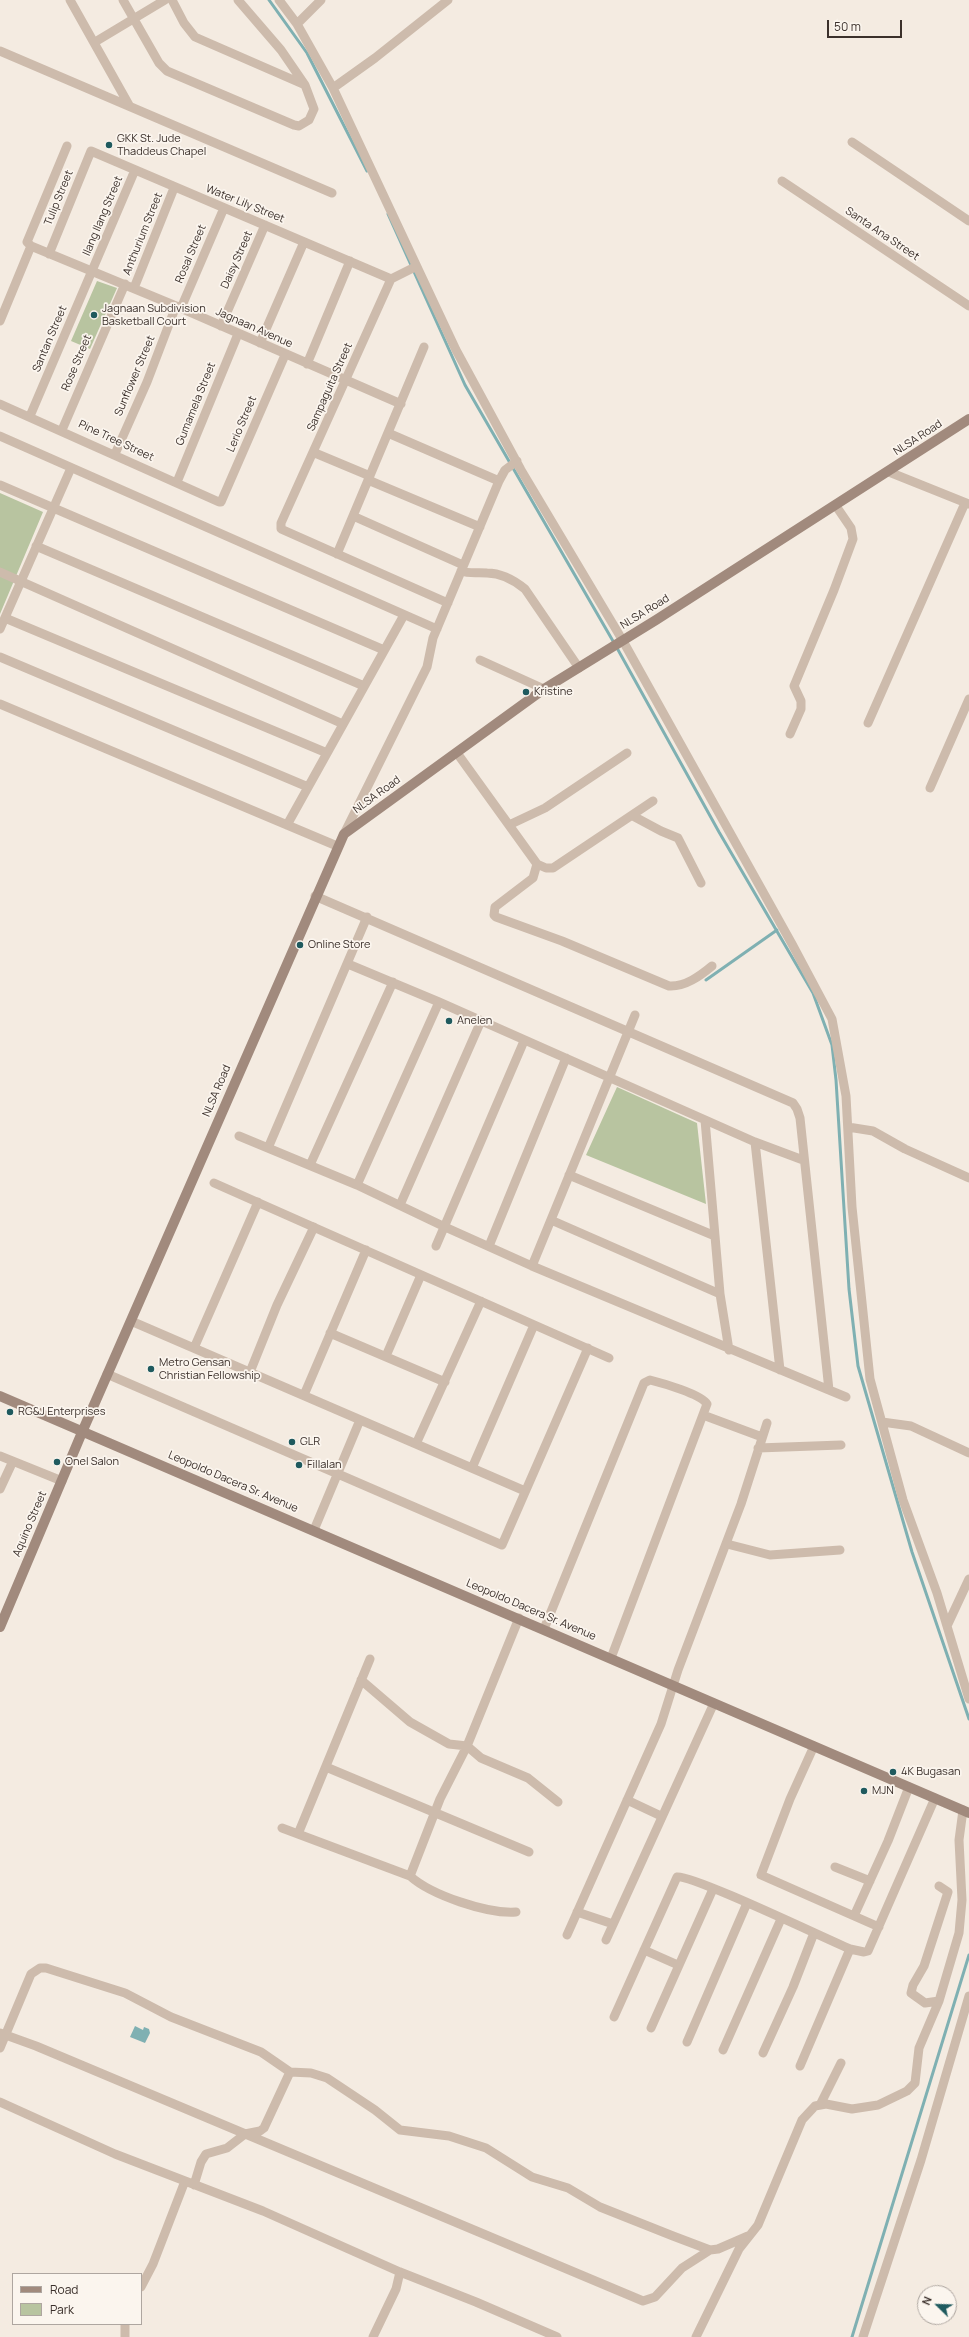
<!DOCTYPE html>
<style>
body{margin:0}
#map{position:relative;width:969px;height:2337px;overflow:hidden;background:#f4ebe1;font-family:Manrope,sans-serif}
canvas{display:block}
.legend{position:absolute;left:12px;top:2273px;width:130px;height:52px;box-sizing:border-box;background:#fbf5ee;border:1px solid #aea6a0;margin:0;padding:5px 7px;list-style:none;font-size:12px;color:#3b302b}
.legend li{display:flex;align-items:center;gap:8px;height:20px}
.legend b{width:20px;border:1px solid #aea6a0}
.north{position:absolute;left:917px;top:2285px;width:40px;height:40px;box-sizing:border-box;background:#fbf5ee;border:1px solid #aea6a0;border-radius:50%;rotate:293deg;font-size:11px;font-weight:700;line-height:16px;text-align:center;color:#3b302b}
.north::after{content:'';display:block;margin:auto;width:14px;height:18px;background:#1f5a5e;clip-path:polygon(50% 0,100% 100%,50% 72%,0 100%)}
.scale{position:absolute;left:827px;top:20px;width:75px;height:18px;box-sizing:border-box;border:2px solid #3b302b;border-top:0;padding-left:5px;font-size:12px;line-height:14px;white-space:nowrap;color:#3b302b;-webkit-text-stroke:3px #fbf5ee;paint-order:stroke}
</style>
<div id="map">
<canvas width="969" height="2337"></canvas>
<ul class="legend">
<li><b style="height:5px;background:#a18a7d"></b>Road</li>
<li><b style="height:11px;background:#b8c4a0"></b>Park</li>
</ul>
<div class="north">N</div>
<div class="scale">50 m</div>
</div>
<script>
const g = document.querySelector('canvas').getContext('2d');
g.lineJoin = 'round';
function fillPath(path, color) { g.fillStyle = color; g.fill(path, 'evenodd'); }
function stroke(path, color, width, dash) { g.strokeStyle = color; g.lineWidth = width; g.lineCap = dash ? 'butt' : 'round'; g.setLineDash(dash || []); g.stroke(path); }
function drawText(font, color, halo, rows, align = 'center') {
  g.font = font + ' Manrope,sans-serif'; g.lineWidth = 3.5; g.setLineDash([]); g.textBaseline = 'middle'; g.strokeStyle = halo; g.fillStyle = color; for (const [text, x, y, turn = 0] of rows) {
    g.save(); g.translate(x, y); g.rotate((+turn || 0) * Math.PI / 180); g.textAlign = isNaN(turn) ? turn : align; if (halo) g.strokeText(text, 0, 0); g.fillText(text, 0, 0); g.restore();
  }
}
const green = new Path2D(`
 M97,281L117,288L90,349L71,341Z
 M0,493L43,512L0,614Z
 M617,1087L697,1123L706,1204L586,1155Z`);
const water = new Path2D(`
 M135,2026L143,2030L144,2027L149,2029L150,2033L145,2043L130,2037Z`);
const stream = new Path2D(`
 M269,0L307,53L367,171
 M388,214L465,385L617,648L719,832L813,993L832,1045L836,1080L849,1289L858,1366L912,1552L969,1719
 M706,980L777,930
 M852,2337L969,1955`);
const street = new Path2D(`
 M70,0L129,105
 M123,0L159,63L167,71L294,125L299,126L309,120L314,109L305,85L195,37L184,23L172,0
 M238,0L281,50L305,85
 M279,0L297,24L333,88L456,350L521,470L623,641L792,944L832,1019L846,1096L852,1207L870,1379L903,1500L937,1593L969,1699
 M297,24L321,0
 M95,42L165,0
 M0,51L332,193
 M333,88L375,58L448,0
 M852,142L969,221
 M67,146L27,242L31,246L176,306L401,404
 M782,181L969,306
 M49,254L91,151L391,279
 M415,267L391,279L281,523V529L448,603
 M134,288L174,188
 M181,308L224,208
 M0,321L31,246
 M221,326L265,225
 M260,343L304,242
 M307,364L350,261
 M0,404L219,502H221L285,355
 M30,416L135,170
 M62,430L125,284
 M388,433L499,481
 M0,436L437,629
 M315,453L370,476
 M115,454L147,382L176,306
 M889,472L969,504
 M368,480L480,527
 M177,482L238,334
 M0,485L384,650
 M353,516L463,565
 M36,546L364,686
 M337,554L424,347
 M461,571C470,574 477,572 487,573C502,573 514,580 525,589L579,668
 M0,572L343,724
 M5,618L327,753
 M0,629L71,468
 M0,657L308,787
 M480,660L544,689
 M0,704L337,846
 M868,723L965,503
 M790,734L801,709V701L794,686L834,590L853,539L851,528L836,506
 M457,753L537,864L546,868H553L653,801
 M930,788L969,699
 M633,816L661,831L678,838L701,883
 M287,825L404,615
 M509,825L545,808L627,753
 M344,834L427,667L433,638L499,481L505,470L517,461
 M537,864L533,878L495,907L494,915L496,917L562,941L669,986C685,987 700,976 712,966
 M348,964L439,1002L755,1142L803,1160
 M705,1120L720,1294L729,1350
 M848,1127L873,1131L905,1149L969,1178
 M239,1136L357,1185L445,1227L532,1266L829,1390L800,1118L797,1109L793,1103L315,896
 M755,1142L780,1370
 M268,1148L367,917
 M310,1165L393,982
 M569,1175L715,1236
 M214,1183L609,1358
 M357,1185L439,1002
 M400,1205L481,1021
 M551,1220L720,1294
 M436,1246L524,1041
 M489,1246L566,1058
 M532,1266L635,1015
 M131,1321L525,1491
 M330,1333L445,1382
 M194,1348L258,1202
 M386,1356L421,1275
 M250,1372L277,1305L314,1227
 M107,1374L502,1545L588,1348
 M829,1390L846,1397
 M304,1395L366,1250
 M703,1415L762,1437
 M882,1422L911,1426L969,1453
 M416,1444L481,1301
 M758,1448L841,1445
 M0,1456L62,1481
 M472,1468L534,1325
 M0,1489L13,1461
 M314,1530L360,1420
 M727,1544L770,1555L840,1550
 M947,1626L969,1579
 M544,1629L644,1383L650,1380C662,1383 701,1394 707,1404L611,1658
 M361,1680L410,1722L449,1744L467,1746L481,1758L528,1778L558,1802
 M814,1746L790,1799L761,1875L879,1927
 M326,1767L529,1852
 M627,1800L661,1816
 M282,1828L410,1876C431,1895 487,1914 516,1912
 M298,1834L370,1659
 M835,1867L870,1881
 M410,1876L440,1799L467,1746L519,1618
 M939,1886L948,1892L924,1966L913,1985L911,1993L925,2003L939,2001
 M577,1912L613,1924
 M854,1916L888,1841L909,1787
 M567,1935L661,1724L678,1670L741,1504L767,1423
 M606,1940L714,1703
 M644,1950L678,1965
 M614,2017L677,1877C691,1874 826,1939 850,1949L864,1952L868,1951L935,1798
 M651,2028L713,1889
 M0,2033L36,2046L643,2301L655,2297L682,2268L710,2250
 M687,2042L747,1903
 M0,2048L31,1974L40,1968H46L125,1993L171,2017L261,2052L290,2072
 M723,2050L781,1919
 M763,2053L793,1987L814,1933
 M800,2066L850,1949
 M0,2102L115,2154L263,2211L400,2272L476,2302L557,2337
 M820,2105L841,2063
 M194,2185L201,2162L206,2154L227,2148L245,2134L260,2131L264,2128L290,2072L311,2073L327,2078L375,2110L400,2130L449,2136L486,2148L532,2177L568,2188L600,2207L673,2236L710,2250L718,2249L748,2236
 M141,2287L153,2264L185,2181
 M125,2337V2324
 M373,2337L396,2289L400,2272
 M696,2337L739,2249L758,2225L802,2120L815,2106L826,2104L852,2109L878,2105L907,2091L915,2083L919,2048L939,2001L959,1933L962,1900L959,1840L963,1810
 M863,2337L921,2160L969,1996`);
const secondary = new Path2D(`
 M0,1396L969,1813
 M0,1627L83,1430L344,834L544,689L656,620L969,419`);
const markers = [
 [109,145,4,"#1f5a5e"],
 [94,315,4,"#1f5a5e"],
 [526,692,4,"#1f5a5e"],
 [300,945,4,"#1f5a5e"],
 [449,1021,4,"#1f5a5e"],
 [151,1369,4,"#1f5a5e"],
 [10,1412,4,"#1f5a5e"],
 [292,1442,4,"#1f5a5e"],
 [57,1462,4,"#1f5a5e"],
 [299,1465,4,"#1f5a5e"],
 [893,1772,4,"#1f5a5e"],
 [864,1791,4,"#1f5a5e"]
];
const poiNames = [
 ["GKK St. Jude",117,139],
 ["Thaddeus Chapel",117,152],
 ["Jagnaan Subdivision",102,309],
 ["Basketball Court",102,322],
 ["Kristine",534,692],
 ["Online Store",308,945],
 ["Anelen",457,1021],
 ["Metro Gensan",159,1363],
 ["Christian Fellowship",159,1376],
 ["RG&J Enterprises",18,1412],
 ["GLR",300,1442],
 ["Onel Salon",65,1462],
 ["Fillalan",307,1465],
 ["4K Bugasan",901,1772],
 ["MJN",872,1791]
];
const streetNames = [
 ["Tulip Street",59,198,-68],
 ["Water Lily Street",245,204,22],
 ["Ilang Ilang Street",103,216,-67],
 ["Anthurium Street",143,234,-68],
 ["Santa Ana Street",882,234,34],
 ["Rosal Street",191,254,-67],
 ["Daisy Street",237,260,-66],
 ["Jagnaan Avenue",254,328,24],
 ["Santan Street",50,339,-67],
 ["Rose Street",77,363,-67],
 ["Sunflower Street",135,376,-67],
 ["Sampaguita Street",330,387,-66],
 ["Gumamela Street",196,404,-68],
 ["Lerio Street",242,424,-67],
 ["NLSA Road",918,438,-33],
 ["Pine Tree Street",116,441,25],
 ["NLSA Road",645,612,-32],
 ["NLSA Road",377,795,-36],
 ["NLSA Road",217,1091,-67],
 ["Leopoldo Dacera Sr. Avenue",233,1482,23],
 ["Aquino Street",30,1524,-67],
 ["Leopoldo Dacera Sr. Avenue",531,1610,23]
];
fillPath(green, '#b8c4a0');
fillPath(water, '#7fb0b2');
stroke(stream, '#7fb0b2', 3);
stroke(street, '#cdbbac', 9);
stroke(secondary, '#a18a7d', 10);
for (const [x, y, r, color] of markers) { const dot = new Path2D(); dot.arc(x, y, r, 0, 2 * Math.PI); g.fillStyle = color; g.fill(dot); stroke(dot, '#fbf5ee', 1.5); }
drawText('11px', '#3b302b', '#fbf5ee', poiNames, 'left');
drawText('11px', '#3b302b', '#fbf5ee', streetNames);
</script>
